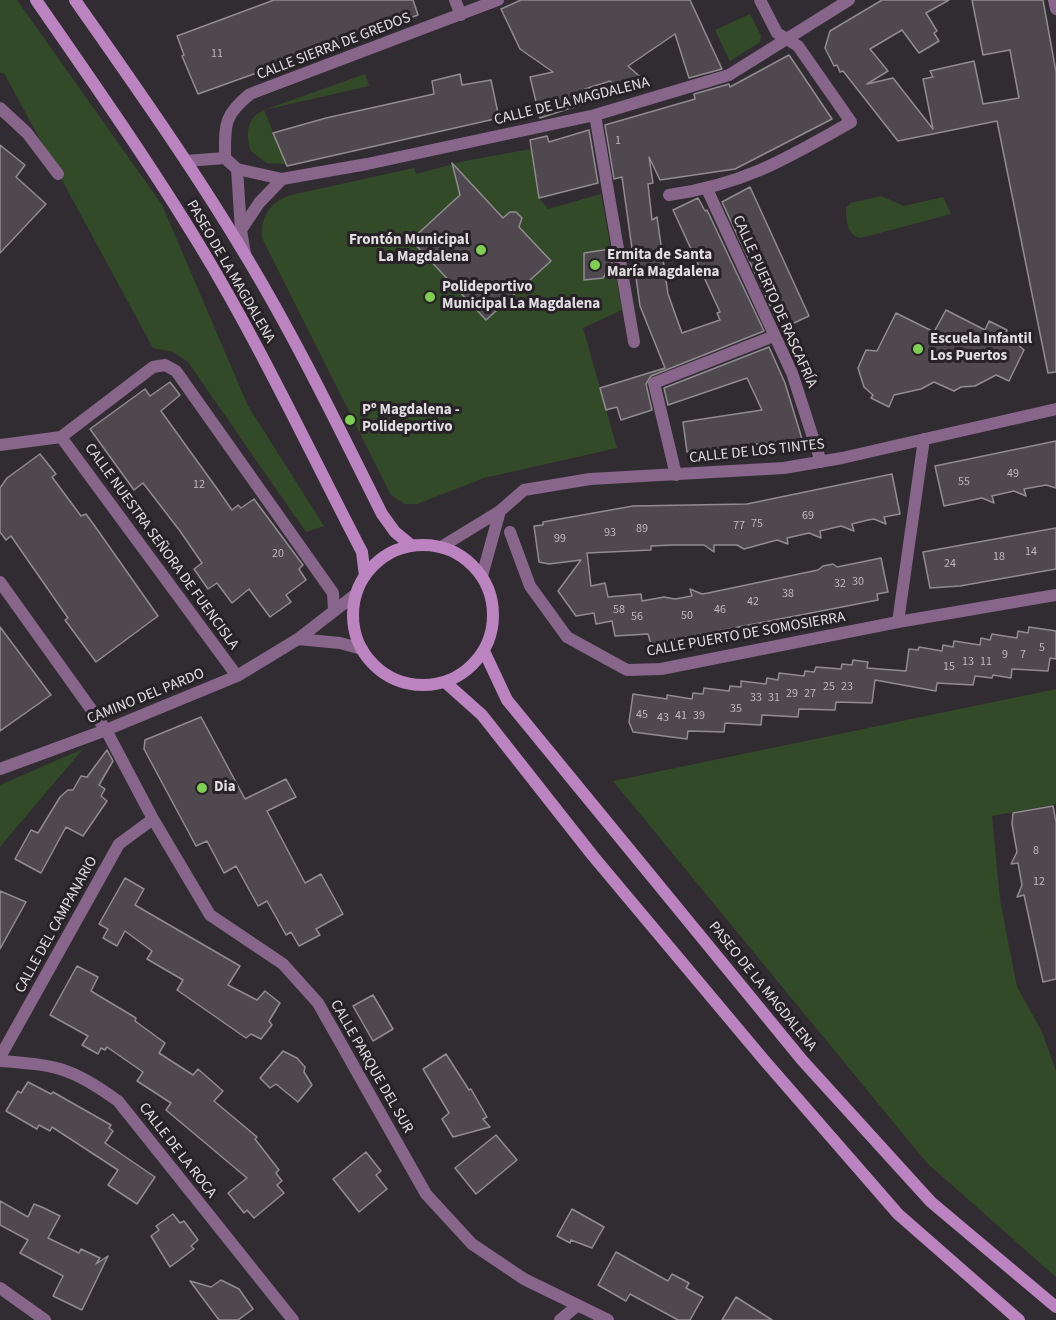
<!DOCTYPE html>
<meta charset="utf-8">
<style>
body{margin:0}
canvas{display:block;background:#312c31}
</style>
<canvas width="1056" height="1320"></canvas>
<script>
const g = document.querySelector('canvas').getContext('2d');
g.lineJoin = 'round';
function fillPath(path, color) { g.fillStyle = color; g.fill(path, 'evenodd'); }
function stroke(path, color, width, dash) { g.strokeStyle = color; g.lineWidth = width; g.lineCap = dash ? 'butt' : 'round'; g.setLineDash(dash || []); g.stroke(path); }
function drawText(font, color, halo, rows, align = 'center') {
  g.font = font + ' "Source Sans 3",sans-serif'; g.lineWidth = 6; g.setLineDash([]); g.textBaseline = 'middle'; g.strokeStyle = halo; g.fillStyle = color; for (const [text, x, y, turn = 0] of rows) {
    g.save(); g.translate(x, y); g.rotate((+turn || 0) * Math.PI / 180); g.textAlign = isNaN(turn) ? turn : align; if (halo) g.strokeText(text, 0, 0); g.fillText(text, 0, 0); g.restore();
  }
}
const green = new Path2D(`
 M0,0H17L162,205L248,406L324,526L306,532L188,362L173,352L153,348L4,73H0Z
 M750,14L761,36L760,42L730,61L715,30Z
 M365,74L369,86L264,110L286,164L266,163L251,151C245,135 247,117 264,110Z
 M531,149L539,198L548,209L601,194L622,310L583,328L617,448L484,478L417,504H405L391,495L262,238C260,217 271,201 291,195L414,168L416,174L465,161Z
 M881,196L904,206L943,197L951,214L861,238C847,236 846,220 846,208L851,203Z
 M1056,689V804L992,816L1000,900L1017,987L1042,1032L1056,1071V1277L927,1163L613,781Z
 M83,749L3,843L0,848V785Z`);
const building = new Path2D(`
 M274,0H413L418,15L198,94L182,56L184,55L177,36Z
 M521,0H690L722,69L689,78L675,34L628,66L646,82L621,91L610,81L585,89L588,98L582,99L583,104L540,118L530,77L553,72L520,49L501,9Z
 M882,0H949L926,13L937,31L934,33L939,41L919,53L902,30L870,49L888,71L867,84L893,78L933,129L923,79L933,77L930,71L974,61L983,104L1019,98L1010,50L983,55L972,0H1043L1056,72V372L1048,373L997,121L898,141L843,71L840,72L837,65L834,66L825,48L830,31Z
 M789,55L832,119L735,169L660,180L649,157L653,183L648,184L652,220L657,217L668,294L682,333L720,320L717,313L720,312L673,210L698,198L705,211L707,210L764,331L651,376L646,384L652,410L621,420L617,407L606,410L600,388L665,368L640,306L622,177L614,179L605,125L695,99L694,94L729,84L730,87Z
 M460,74L462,85L491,80L499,118L287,166L273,133L326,118L434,94L432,81Z
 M589,130L598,183L539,198L530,140L547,136L549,142Z
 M0,145L25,165L16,177L46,204L0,253Z
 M452,163L503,218L510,212H516L522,218L519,227L551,261L486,320L411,240L460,195Z
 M750,187L809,316L781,329L722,202Z
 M610,249L612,265L603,278L584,280V253Z
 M946,310L985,330L989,321L1007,330L1006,334L1024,350L1009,381L996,375L975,386L961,387L954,391L934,382L921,389L894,395L889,407L871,398L873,395L864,387L858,368L866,350L877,351L896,313L934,332Z
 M769,347L785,383L802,439L687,452L683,422L762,410L747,378L668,405L664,388Z
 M170,382L180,395L161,411L218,490L232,510L238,505L241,508L254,499L303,565L299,569L306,580L286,595L291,602L270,617L249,589L232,603L217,583L208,589L194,569L202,563L180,531L143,483L134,490L90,429L145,389L150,396Z
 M1056,441V488L1046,485L1024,489L1026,496L1014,491L992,496L994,503L982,498L944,506L935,466Z
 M40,454L56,474L52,477L81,516L86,514L99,532L158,616L96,662L65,620L68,618L11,536L6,540L0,532V488L7,478Z
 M892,474L900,514L884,517L886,524L874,519L868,520L852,524L854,531L841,526L820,531L821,538L809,533L787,538L788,544L777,540L744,549L737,545H714V552L704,545H672L651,546V550L587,553L591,586L605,583L608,597L641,594L642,601L664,597L675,599L692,596L690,589L702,594L708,593L818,570L823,566L833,564L837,567L881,558L888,592L877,594L878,600L651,644L648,634L615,636L612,621L596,624L594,613L576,616L558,591L581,560L549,564L539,562L534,526L543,525V522L633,506L747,504Z
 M1056,528V569L960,586L930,588L923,552Z
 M0,627L51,695L0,731Z
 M1029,627L1056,631V659L1050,658L1048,671L1012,669L1011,678L993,675L992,678L975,676L973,685L937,683L936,691L875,680L872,703L836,702L835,710L799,709L798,717L762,715L761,725L725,723L724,732L688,731L687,739L633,732L629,722L633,694L667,699V695L692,699L693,693L703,694L704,688L729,691L730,686L741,687V681L766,684L767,678L778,680L779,673L804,676L805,671L814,672L816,667L841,669L842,664L852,665L853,660L868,662L867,668L906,671L909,649L918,650L919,647L942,651L943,645L953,647L954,641L980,645L981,638L990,640L992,634L1017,638L1018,631L1028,633Z
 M201,717L245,799L286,779L296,797L267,811L305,883L321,874L343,914L316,929L320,935L299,946L291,932L286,935L267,901L258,906L236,866L224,873L207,841L196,846L144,749L145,740Z
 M107,750L113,761L99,785L105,789L101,796L107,801L83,836L66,827L41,873L15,859L31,830L38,833L60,797L68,790H73L81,776L87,777Z
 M1053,806L1056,822V979L1043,982L1024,895L1017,897L1022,885L1018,863L1011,864L1017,852L1012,824L1013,813Z
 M125,878L144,889L135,905L240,966L228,985L257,1000L265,991L280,1003L269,1021L272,1025L261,1039L251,1034L246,1038L177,990L183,980L147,959L152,951L125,931L117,946L103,938L108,929L99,924Z
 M0,891L26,902L0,949Z
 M77,966L98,977L91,991L136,1018L135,1021L165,1043L159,1053L193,1075L198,1069L223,1091L214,1101L257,1137L255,1139L279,1170L276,1173L282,1181L277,1185L284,1193L254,1218L247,1210L244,1213L228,1193L247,1178L166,1110L171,1103L137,1081L143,1072L107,1047L105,1050L101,1048L98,1054L82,1045L88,1036L50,1015Z
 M373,995L393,1029L373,1041L353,1006Z
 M283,1051L297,1058L305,1067L304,1072L312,1085L298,1102L276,1084L270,1088L260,1078Z
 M446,1054L469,1090L471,1089L487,1117L483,1119L490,1127L453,1137L442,1119L449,1113L423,1069Z
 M28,1082L51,1094L53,1092L111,1125L109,1128L113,1131L105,1143L155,1177L137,1204L108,1185L118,1170L52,1127L50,1131L39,1125L37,1129L6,1111L18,1091L21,1093Z
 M496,1135L517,1160L476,1194L455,1168Z
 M366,1152L381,1171L376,1175L387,1189L359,1212L333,1179Z
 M0,1201L28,1217L34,1204L44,1208L60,1216L48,1238L79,1253L81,1249L100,1258L96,1264L108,1256L82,1310L53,1296L63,1276L20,1253L28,1240L0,1225Z
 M572,1209L604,1227L592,1248L571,1240L570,1243L557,1236Z
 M173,1214L180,1223L184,1221L198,1240L191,1246L194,1249L170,1267L151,1236L159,1230L156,1226Z
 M616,1252L668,1281L672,1274L689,1283L686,1288L703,1297L690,1320H678L630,1294L626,1301L598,1285Z
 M221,1280L239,1289L253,1309L238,1320H219L190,1281L211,1287Z
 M736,1297L772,1320H722Z`);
const street = new Path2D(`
 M455,0L461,15
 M1054,0L1056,9
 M0,108L27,133L58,174
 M595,115L634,342
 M225,158C225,125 223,116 250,94L498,0
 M186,161L225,158L237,169L282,179L367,164L595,115L729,75L849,0
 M237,169L241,230
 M707,189L792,373L821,462
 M669,195C745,184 786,159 851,122L798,46L777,33L760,0
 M245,254L241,230L259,203L282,179
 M61,437L237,676
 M0,445L61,437L153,367L165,365L176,371L333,593L334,610
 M676,475L654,383L774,336
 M510,532L530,586L567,637L627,670L661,669L898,622L1056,595
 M441,547L500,511L524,490L590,479L784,468L842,458L1056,409
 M482,576L500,511
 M0,582L106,730L153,819L210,915L283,964L318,1003L426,1194L472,1244L524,1279L608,1320
 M898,622L924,439
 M298,639L340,643L362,649
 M0,769L106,730L237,676L298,639L356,594
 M0,1057L119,844L153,819
 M0,1061C56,1065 71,1067 118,1101L293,1320
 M0,1288L45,1320
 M560,1320L578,1305`);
const secondary = new Path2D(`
 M36,0C92,81 149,162 200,246C260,345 309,450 362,552L365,576
 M75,0C133,83 192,166 244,253C295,337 338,426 382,514L395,532L412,546
 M353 615a70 70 0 1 1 140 0a70 70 0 1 1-140 0Z
 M484,651L507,700L802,1060L931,1202L1056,1307
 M445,682L482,715L593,856L764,1060L898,1214L1019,1320`);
const markers = [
 [481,250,6,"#7fd052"],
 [595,265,6,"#7fd052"],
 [430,297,6,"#7fd052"],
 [918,349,6,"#7fd052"],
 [350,420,6,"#7fd052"],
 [202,788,6,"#7fd052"]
];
const numberNames = [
 ["11",217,54],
 ["1",618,141],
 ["49",1013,474],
 ["55",964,482],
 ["12",199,485],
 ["69",808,516],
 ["75",757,524],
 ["77",739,526],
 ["89",642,529],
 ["93",610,533],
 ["99",560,539],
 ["14",1031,552],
 ["20",278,554],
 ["18",999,557],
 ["24",950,564],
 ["30",858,582],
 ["32",840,584],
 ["38",788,594],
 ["42",753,602],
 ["58",619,610],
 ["46",720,610],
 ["50",687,616],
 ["56",637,617],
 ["5",1042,648],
 ["9",1005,655],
 ["7",1023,655],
 ["13",968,662],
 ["11",986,662],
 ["15",949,667],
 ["25",829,687],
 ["23",847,687],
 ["29",792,694],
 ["27",810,694],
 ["33",756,698],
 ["31",774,698],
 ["35",736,709],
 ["45",642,715],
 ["41",681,716],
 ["39",699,716],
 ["43",663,718],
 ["8",1036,851],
 ["12",1039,882]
];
const streetNames = [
 ["CALLE SIERRA DE GREDOS",334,47,-21],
 ["CALLE DE LA MAGDALENA",572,102,-14],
 ["PASEO DE LA MAGDALENA",230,272,60],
 ["CALLE PUERTO DE RASCAFRÍA",774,302,66],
 ["CALLE DE LOS TINTES",757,452,-6],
 ["CALLE NUESTRA SEÑORA DE FUENCISLA",161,547,54],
 ["CALLE PUERTO DE SOMOSIERRA",746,635,-10],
 ["CAMINO DEL PARDO",146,697,-22],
 ["CALLE DEL CAMPANARIO",57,925,-61],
 ["PASEO DE LA MAGDALENA",762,987,51],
 ["CALLE PARQUE DEL SUR",371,1067,60],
 ["CALLE DE LA ROCA",177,1151,52]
];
const poiNames = [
 ["Frontón Municipal",469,241,"right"],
 ["La Magdalena",469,258,"right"],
 ["Ermita de Santa",607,256],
 ["María Magdalena",607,273],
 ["Polideportivo",442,288],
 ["Municipal La Magdalena",442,305],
 ["Escuela Infantil",930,340],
 ["Los Puertos",930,357],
 ["Pº Magdalena -",362,411],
 ["Polideportivo",362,428],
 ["Dia",214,788]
];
fillPath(green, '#324a27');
fillPath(building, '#4f494f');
stroke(building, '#918b92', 1.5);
stroke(street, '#88658a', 12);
stroke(secondary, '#bb83bf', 12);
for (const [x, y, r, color] of markers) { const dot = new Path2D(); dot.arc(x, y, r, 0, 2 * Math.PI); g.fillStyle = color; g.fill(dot); stroke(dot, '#272227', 2); }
drawText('12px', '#bdb9bd', null, numberNames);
drawText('15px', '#e2dee2', '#272227', streetNames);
drawText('bold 15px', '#e2dee2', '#272227', poiNames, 'left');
</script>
